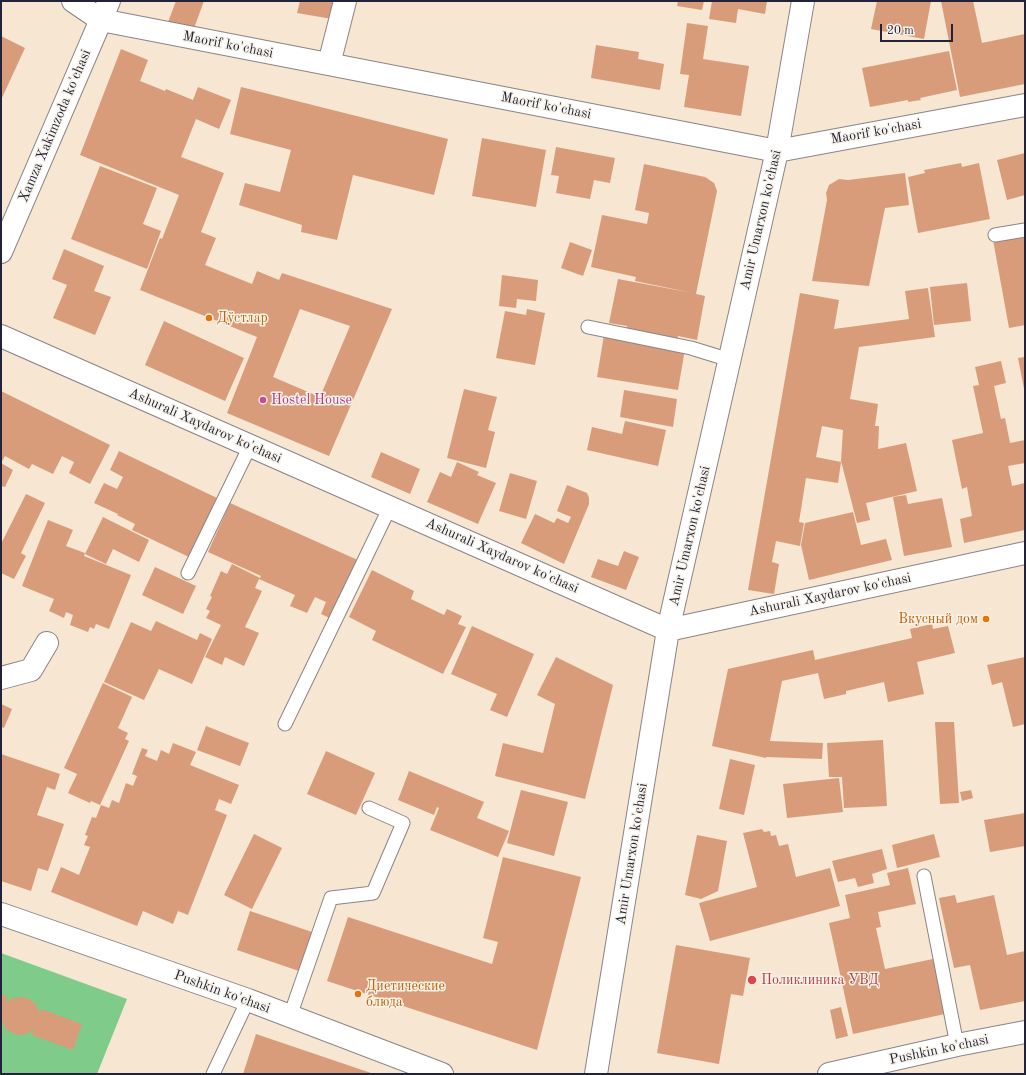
<!DOCTYPE html>
<meta charset="utf-8">
<style>
body{margin:0}
#map{position:relative;width:1026px;height:1075px;overflow:hidden;background:#f6e6d2;font-family:"Old Standard TT",serif}
canvas{display:block}
.frame{position:absolute;inset:0;border:2px solid #22223b;pointer-events:none}
.scale{position:absolute;left:880px;top:24px;width:73px;height:18px;box-sizing:border-box;border:2px solid #22223b;border-top:0;padding-left:5px;font-size:12px;line-height:14px;white-space:nowrap;color:#22223b;-webkit-text-stroke:3px #f7f3e8;paint-order:stroke}
</style>
<div id="map">
<canvas width="1026" height="1075"></canvas>
<div class="frame"></div>
<div class="scale">20 m</div>
</div>
<script>
const g = document.querySelector('canvas').getContext('2d');
g.lineJoin = 'round';
function fillPath(path, color) { g.fillStyle = color; g.fill(path, 'evenodd'); }
function stroke(path, color, width, dash) { g.strokeStyle = color; g.lineWidth = width; g.lineCap = dash ? 'butt' : 'round'; g.setLineDash(dash || []); g.stroke(path); }
function drawText(font, color, halo, rows, align = 'center') {
  g.font = font + ' "Old Standard TT",serif'; g.lineWidth = 3; g.setLineDash([]); g.textBaseline = 'middle'; g.strokeStyle = halo; g.fillStyle = color; for (const [text, x, y, turn = 0] of rows) {
    g.save(); g.translate(x, y); g.rotate((+turn || 0) * Math.PI / 180); g.textAlign = isNaN(turn) ? turn : align; if (halo) g.strokeText(text, 0, 0); g.fillText(text, 0, 0); g.restore();
  }
}
const green = new Path2D(`
 M1,953L127,999L97,1074H1Z`);
const building = new Path2D(`
 M176,1H204L193,31L168,22Z
 M300,1H342L338,20L297,13Z
 M678,1H704L702,10L677,6Z
 M712,1H767L765,14L738,9L736,23L709,19Z
 M877,1H931L924,39L871,29Z
 M941,1H973L982,43L1025,34V84L960,97Z
 M687,23L708,26L703,59L749,66L741,116L684,107L689,75L680,74Z
 M1,36L25,48L1,100Z
 M596,45L639,52L638,59L664,64L660,90L591,78Z
 M121,49L148,60L140,81L165,91L166,89L193,100L198,87L231,100L219,129L196,119L181,157L224,173L201,232L216,238L205,265L252,284L257,271L279,280L282,273L392,309L329,456L227,413L257,337L140,290L160,238L162,239L179,195L80,155ZM300,309L350,326L320,397L273,377Z
 M949,51L957,90L920,98L921,100L908,102V100L870,107L862,68Z
 M241,87L448,139L434,195L353,175L337,240L301,232L302,225L239,205L245,183L280,192L291,150L230,134Z
 M482,138L546,150L536,207L472,196Z
 M556,147L615,158L610,183L594,180L590,199L556,193L559,176L551,175Z
 M1025,153V195L1007,200L997,160Z
 M961,163L962,167L979,163L990,219L918,233L908,177L925,173L924,170Z
 M644,164L705,177L714,183L717,191L696,294L705,296L697,340L678,336L677,341L626,331L627,326L609,323L618,279L693,293L635,281L636,277L591,267L602,215L647,224L649,213L635,210Z
 M100,166L157,188L143,224L161,231L147,269L71,239Z
 M905,173L909,205L885,208L869,286L812,281L827,200L826,193L829,185L839,179L848,180Z
 M1025,235V325L1009,328L993,240Z
 M570,242L592,250L583,276L561,268Z
 M64,249L104,266L94,291L111,297L95,335L53,318L67,285L52,279Z
 M502,275L538,280L536,301L517,299L516,308L499,306Z
 M967,283L971,321L934,325L930,287Z
 M928,288L935,337L859,347L850,399L878,404L875,426H879L878,449L906,443L917,491L866,503L870,520L857,523L841,461L843,430L822,426L816,457L841,462L838,483L806,478L799,522L804,523L800,546L776,541L772,562L779,564L774,594L748,590L800,293L839,300L834,329L909,319L905,291Z
 M527,309L545,313L535,365L496,358L505,311L526,315Z
 M164,321L244,358L225,401L145,365Z
 M604,335L685,349L678,390L597,377Z
 M1025,357V389H1024L1018,358Z
 M1001,361L1006,383L994,386L1001,419L1005,418L1010,443L1025,440V463L1008,466L1012,486L1025,483V530L964,543L960,519L972,516L967,487L962,489L952,440L983,433L973,386L979,385L975,367Z
 M464,389L497,397L488,430L495,432L486,468L447,458Z
 M624,390L677,399L673,427L620,417Z
 M1,391L110,445L90,484L69,473L74,462L62,456L53,474L32,464L29,469L5,456L1,463Z
 M625,421L666,430L658,466L587,450L592,427L622,434Z
 M119,451L217,498L189,557L132,530L135,524L117,515L118,514L94,503L104,483L117,489L123,477L110,470Z
 M381,452L420,469L410,494L371,477Z
 M457,462L479,472L477,475L496,483L478,524L427,502L440,472L451,477Z
 M1,463L13,470L5,487L1,486Z
 M510,473L537,481L526,519L499,511Z
 M567,485L587,493L589,498V504L564,564L521,543L535,514L554,523L557,518L568,523L571,517L557,511Z
 M26,494L45,503L21,553L26,556L14,579L1,573V544Z
 M906,495L908,504L942,498L952,547L904,556L893,497Z
 M230,503L360,561L334,620L321,614L326,602L315,597L307,613L290,606L295,595L259,579L255,588L262,591L245,627L259,633L244,666L225,657L222,665L205,657L221,625L206,618L210,611L206,609L212,597L210,596L221,571L227,574L232,564L260,578L261,576L208,552Z
 M853,512L861,545L886,539L892,560L809,580L801,545L805,523Z
 M103,517L149,540L139,562L113,549L106,564L85,554Z
 M48,520L73,530L66,546L85,553L84,556L131,575L109,629L96,624L94,629L90,627L88,632L70,625L73,615L66,612L64,618L49,611L54,599L22,586Z
 M624,551L639,557L626,590L591,577L598,559L618,566Z
 M155,567L196,586L183,614L142,595Z
 M372,570L414,591L411,599L444,615L447,609L462,616L458,624L466,627L443,674L372,640L376,631L349,617Z
 M156,621L197,640L200,633L212,639L192,684L159,669L144,700L104,682L131,622L151,631Z
 M932,624L933,629L948,626L955,653L917,662L924,694L888,702L884,682L846,691V694L824,699L818,673L782,681L770,741L823,743L822,759L766,757V758L712,746L728,669L813,650L815,660L912,638L910,629Z
 M472,626L534,654L507,717L490,710L497,694L451,674Z
 M556,657L613,685L585,799L495,776L503,743L543,753L555,704L537,695Z
 M1025,657V724L1013,727L1002,682L992,685L987,665Z
 M103,683L132,697L118,728L128,733L125,739L129,741L100,805L91,801L90,803L68,793L77,774L64,768Z
 M1,704L12,709L4,728L1,727Z
 M935,722H954L959,803L940,804Z
 M206,726L249,743L240,766L197,750Z
 M883,740L887,806L844,808L842,777H829L827,743Z
 M173,743L196,752L190,765L239,785L231,804L219,799L215,810L227,815L188,915L178,911L173,924L143,911L137,926L51,892L61,867L79,875L90,847L84,845L88,836L85,835L92,817L96,818L101,805L109,808L112,800L119,803L126,783L133,786L137,776L132,774L142,748L148,750L145,756L157,761L161,750L169,754Z
 M326,751L375,773L356,815L307,794Z
 M1,754L60,774L55,790L47,787L37,815L64,824L48,871L38,868L31,891L1,881Z
 M730,759L755,765L744,815L719,809Z
 M409,771L484,802L477,818L509,831L498,857L430,830L439,808L437,807L434,815L398,800Z
 M839,778L843,812L787,818L783,784Z
 M521,790L568,802L554,856L507,843Z
 M971,790L973,798L962,801L960,792Z
 M1025,813V846L990,852L984,820Z
 M762,829L764,832L770,831L771,836L776,835L779,846L788,844L796,877L830,868L840,906L710,941L699,903L757,887L743,833Z
 M254,834L282,848L252,909L224,895Z
 M934,834L940,857L897,868L892,845Z
 M697,835L727,841L718,891L701,899L685,895Z
 M882,849L887,869L872,874L874,883L858,887L855,878L838,882L832,861Z
 M503,857L581,877L537,1050L327,981L348,917L492,964L498,942L483,938Z
 M908,868L916,904L878,912L881,927L876,928L885,969L933,959L945,1014L853,1034L829,923L850,918L845,895L890,885L887,873Z
 M955,895L957,903L994,895L1007,955L1025,951V1001L980,1010L970,965L954,968L939,898Z
 M250,911L312,932L299,971L237,950Z
 M676,945L750,958L743,996L731,994L719,1064L657,1053Z
 M1,994L8,997L7,1002L14,998L23,997L31,1000L37,1006L40,1014L41,1009L82,1024L73,1050L32,1035L34,1030L27,1034L18,1035L10,1032L4,1026L1,1017Z
 M841,1007L848,1036L836,1039L830,1010Z
 M256,1034L374,1074H243Z`);
const service = new Path2D(`
 M995,235L1025,230
 M588,327L691,348L730,360
 M188,573L250,446
 M285,724L390,507
 M924,876L957,1045
 M290,1016L331,898L373,893L403,823L369,808
 M213,1074L248,1000`);
const minor = new Path2D(`
 M73,1L101,20L777,151L1025,105
 M329,64L345,1
 M1,252L109,1
 M1,336L668,630L1025,553
 M1,678L31,670L47,643
 M1,914L248,1000L442,1074
 M829,1074L957,1045L1025,1032`);
const tertiary = new Path2D(`
 M596,1074L668,630L777,151L803,1`);
const markers = [
 [209,318,4,"#e8710a"],
 [263,400,4,"#d1479c"],
 [986,619,4,"#e8710a"],
 [752,980,5,"#e0444e"],
 [358,994,4,"#e8710a"]
];
const streetNames = [
 ["Maorif ko'chasi",228,45,11],
 ["Maorif ko'chasi",546,106,11],
 ["Xamza Xakimzoda ko'chasi",55,126,-67],
 ["Maorif ko'chasi",876,132,-10],
 ["Amir Umarxon ko'chasi",761,220,-77],
 ["Ashurali Xaydarov ko'chasi",205,426,24],
 ["Amir Umarxon ko'chasi",690,536,-77],
 ["Ashurali Xaydarov ko'chasi",502,556,24],
 ["Ashurali Xaydarov ko'chasi",830,595,-12],
 ["Amir Umarxon ko'chasi",632,854,-81],
 ["Pushkin ko'chasi",222,992,20],
 ["Pushkin ko'chasi",939,1050,-12]
];
const foodNames = [
 ["Дўстлар",217,318],
 ["Вкусный дом",978,619,"right"],
 ["Диетические",366,986],
 ["блюда",366,1002]
];
const hotelNames = [
 ["Hostel House",271,400]
];
const healthNames = [
 ["Поликлиника УВД",761,980]
];
fillPath(green, '#7fcc8a');
fillPath(building, '#d99c7b');
stroke(service, '#8c8486', 15);
stroke(minor, '#8c8486', 24);
stroke(tertiary, '#8c8486', 24);
stroke(service, '#fff', 13);
stroke(minor, '#fff', 22);
stroke(tertiary, '#fff', 22);
for (const [x, y, r, color] of markers) { const dot = new Path2D(); dot.arc(x, y, r, 0, 2 * Math.PI); g.fillStyle = color; g.fill(dot); stroke(dot, '#f7f3e8', 1.5); }
drawText('14px', '#22223b', '#f7f3e8', streetNames);
drawText('14px', '#c56008', '#f7f3e8', foodNames, 'left');
drawText('14px', '#b23c85', '#f7f3e8', hotelNames, 'left');
drawText('14px', '#be3a42', '#f7f3e8', healthNames, 'left');
</script>
